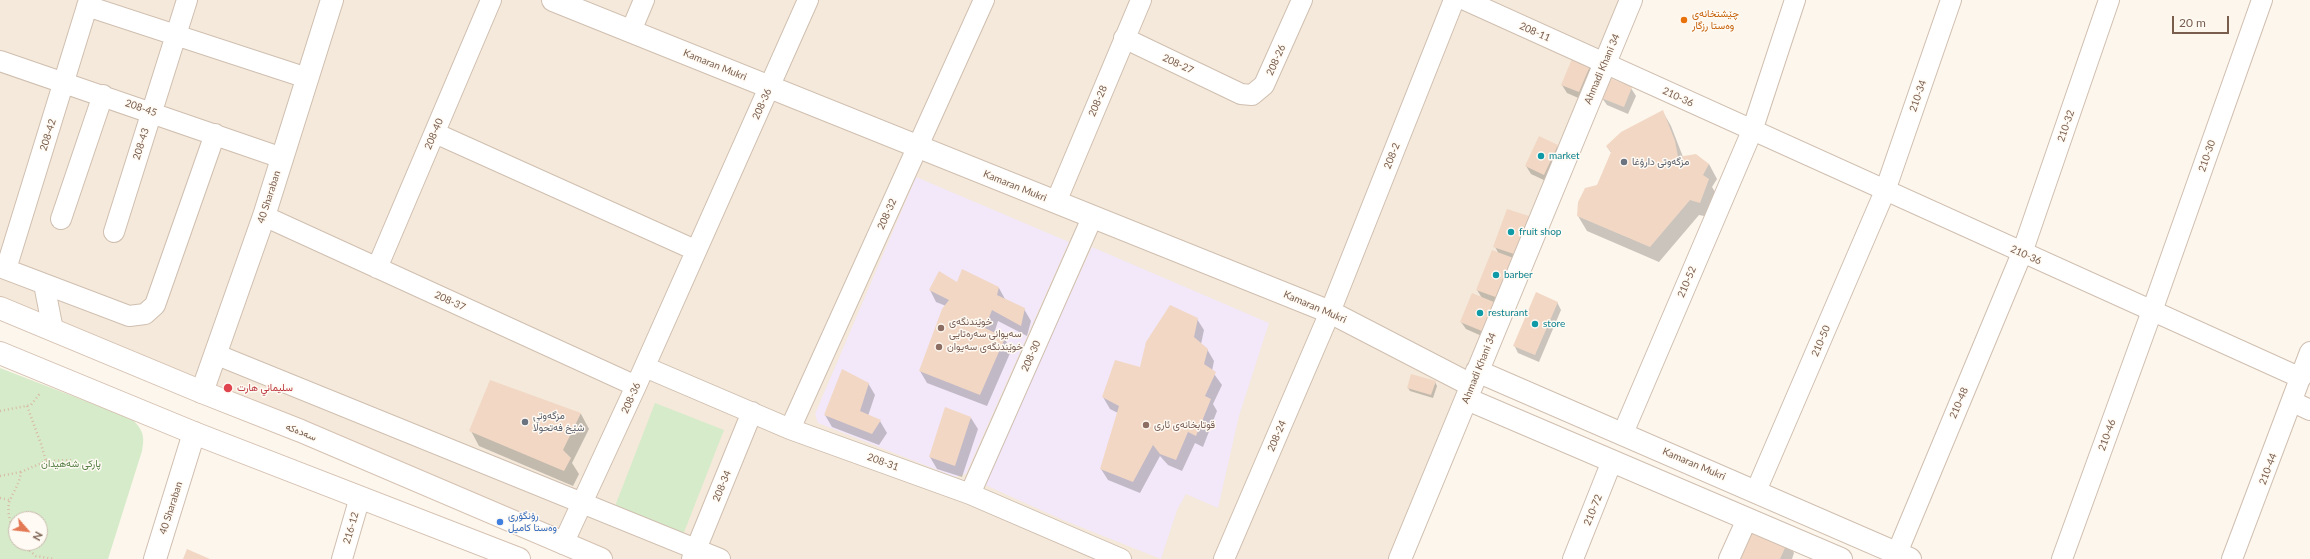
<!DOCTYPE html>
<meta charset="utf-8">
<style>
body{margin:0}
#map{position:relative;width:2310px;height:559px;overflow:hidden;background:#fdf6ec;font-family:Lato,sans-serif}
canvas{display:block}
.north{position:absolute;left:8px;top:511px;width:40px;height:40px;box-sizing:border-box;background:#fffaf3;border:1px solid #c9bcb1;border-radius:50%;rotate:118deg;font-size:11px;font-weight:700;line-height:16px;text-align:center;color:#795e4e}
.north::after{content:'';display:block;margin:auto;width:14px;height:18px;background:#e37854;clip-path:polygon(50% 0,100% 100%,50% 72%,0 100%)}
.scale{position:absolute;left:2172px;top:16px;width:57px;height:18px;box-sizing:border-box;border:2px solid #795e4e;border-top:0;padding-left:5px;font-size:12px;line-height:14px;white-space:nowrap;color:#795e4e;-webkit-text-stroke:3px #fffaf3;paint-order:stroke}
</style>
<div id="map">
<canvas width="2310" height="559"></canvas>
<div class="north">N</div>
<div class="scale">20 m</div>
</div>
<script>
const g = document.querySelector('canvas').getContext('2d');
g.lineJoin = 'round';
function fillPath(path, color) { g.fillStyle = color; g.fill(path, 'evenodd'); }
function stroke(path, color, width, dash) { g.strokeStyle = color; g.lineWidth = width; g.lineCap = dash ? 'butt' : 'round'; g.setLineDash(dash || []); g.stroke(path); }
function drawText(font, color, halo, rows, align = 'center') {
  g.font = font + ' Lato,Vazirmatn,sans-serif'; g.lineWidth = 3; g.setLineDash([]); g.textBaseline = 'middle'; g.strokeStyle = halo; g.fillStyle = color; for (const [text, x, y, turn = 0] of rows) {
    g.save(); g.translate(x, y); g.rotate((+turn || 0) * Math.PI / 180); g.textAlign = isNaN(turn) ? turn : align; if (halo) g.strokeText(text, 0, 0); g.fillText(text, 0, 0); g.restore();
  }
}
const residential = new Path2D(`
 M0,0H1630L1400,559H606L0,314Z`);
const education = new Path2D(`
 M916,177L1069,242L966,474L955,477L818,423L815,414Z
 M1092,247L1269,323L1239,416L1218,508L1186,494L1177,510L1161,559L1063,520L983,484Z`);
const green = new Path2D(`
 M0,368L132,419C143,430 145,436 142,451L108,559H0ZM16,519H40V543H16Z
 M655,403L724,430L681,540L612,514Z`);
const shadow = new Path2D(`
 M1589,67L1594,75L1583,100L1567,93L1562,85Z
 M1631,88L1636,96L1628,114L1607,105L1602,98Z
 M1663,112L1671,126L1683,157L1709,164L1717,179L1712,187L1717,195L1709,217L1699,215L1659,262L1587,231L1578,216L1597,186L1612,154L1607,147Z
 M1557,146L1561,154L1548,182L1531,174L1526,166Z
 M1508,210L1529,217L1533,225L1493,341L1466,329L1461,322L1482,298L1477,290L1499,254L1495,247Z
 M958,284L999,288L1005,299L1024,309L1031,321L1027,336L998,321L994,334L1005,339L1011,351L987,406L927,383L920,371L946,306L936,302L930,290Z
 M1557,302L1561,310L1539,362L1518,353L1514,345Z
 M1197,319L1204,330L1201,344L1207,349L1214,361L1212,371L1222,385L1213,404L1217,411L1203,447L1195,443L1182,471L1168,465L1160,456L1140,493L1108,480L1101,469L1118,413L1110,409L1103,397L1141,368Z
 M491,381L581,414L589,429L572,463L579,474L573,486L479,446L471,431Z
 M1435,382L1437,386L1433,398L1410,391L1408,388Z
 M868,383L875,395L868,416L880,421L887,433L879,445L832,427L825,415Z
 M971,418L978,429L962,477L937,469L930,457Z
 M1788,542L1794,553L1792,559H1737Z`);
const building = new Path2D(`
 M1572,59L1590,66L1579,92L1561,85Z
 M1610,78L1632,87L1624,107L1601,98Z
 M1663,110L1675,141L1678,157L1696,154L1709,164L1703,175L1709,179L1700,203L1690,200L1650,247L1577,216L1578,202L1585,188L1597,185L1611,152L1606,146L1621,132Z
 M1539,136L1558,145L1544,175L1525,166Z
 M1507,209L1529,216L1514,254L1493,247Z
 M1492,250L1516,259L1501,299L1476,290Z
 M962,269L999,287L997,295L1025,308L1021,326L992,310L985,328L1005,338L980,395L919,371L942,309L949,300L929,290L939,271L957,282Z
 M1536,292L1558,302L1535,355L1513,346Z
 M1472,293L1501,305L1489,334L1460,322Z
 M1170,305L1198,318L1194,337L1208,349L1204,364L1216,372L1205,396L1211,399L1196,436L1188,432L1176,460L1160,454L1153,445L1133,482L1100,469L1119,406L1102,397L1115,360L1140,367L1146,342Z
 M842,369L869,383L860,411L881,420L872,434L824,415Z
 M1411,374L1436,381L1431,395L1407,388Z
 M490,380L581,413L563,450L571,458L564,471L469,431Z
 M945,407L971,417L955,466L929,457Z
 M1751,524L1788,541L1780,559H1736Z
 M187,549L210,559H183Z`);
const path = new Path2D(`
 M27,406L41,444L46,461
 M0,411L31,405L41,392
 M0,476L21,472
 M0,498L9,500
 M16,537C11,527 5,508 11,498C15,489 20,482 21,472L46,461L71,460
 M20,543L36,556L54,559`);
const minor = new Path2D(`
 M1465,0L2301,378
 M87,6L307,78
 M631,31L644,0
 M1124,38L1241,94L1252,95L1264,85L1302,0
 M0,61L282,158
 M435,133L695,250
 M1056,202L1141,0
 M264,216L636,386
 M61,219L103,95
 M114,232L187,0
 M0,267L129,316L145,314L155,305L215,134
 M377,268L491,0
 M6,269L89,0
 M44,284L53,330
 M215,354L720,559
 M645,367L790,429L970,494L1121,559
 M2293,402L2310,410
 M790,429L984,0
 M1623,433L1752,131L1795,0
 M1756,491L1885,191L1951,0
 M970,494L1092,218
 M563,544L636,386L808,0
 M1897,553L2022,253L2109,0
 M342,559L360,497
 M692,559L752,412
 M1224,559L1330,312L1454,0
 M1573,559L1612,461
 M1729,559L1747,519
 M2062,559L2152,311L2262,0
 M2232,559L2310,352`);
const tertiary = new Path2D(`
 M553,0L1330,312L1471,385
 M1477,371L1910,559
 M202,392L264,216L332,0
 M1467,399L1841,559
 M155,559L194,433
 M1400,559L1631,0`);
const secondary = new Path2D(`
 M0,308L202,392L301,431L601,559
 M0,353L194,433L519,559`);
const markers = [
 [1684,20,4,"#e8710a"],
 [1541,156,4,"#0f9aa8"],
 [1624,162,4,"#6b7280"],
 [1511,232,4,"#0f9aa8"],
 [1496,275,4,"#0f9aa8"],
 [1480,313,4,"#0f9aa8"],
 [1535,324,4,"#0f9aa8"],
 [941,328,4,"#8d6e63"],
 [939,347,4,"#8d6e63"],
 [228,388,5,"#e0444e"],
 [525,422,4,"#6b7280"],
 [1146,425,4,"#8d6e63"],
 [500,522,4,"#3f7fe0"]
];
const foodNames = [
 ["چێشتخانەی",1692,14],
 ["وەستا رزگار",1692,26]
];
const streetNames = [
 ["208-11",1535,32,24],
 ["208-26",1276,60,-66],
 ["208-27",1178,64,25],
 ["Kamaran Mukri",715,65,22],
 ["Ahmadi Khani 34",1602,69,-67],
 ["210-34",1918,96,-71],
 ["210-36",1678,97,25],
 ["208-28",1098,101,-67],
 ["208-36",762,104,-66],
 ["208-45",141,108,19],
 ["210-32",2066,126,-71],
 ["208-40",434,134,-67],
 ["208-42",48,135,-73],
 ["208-43",141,144,-73],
 ["208-2",1392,156,-68],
 ["210-30",2207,156,-71],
 ["Kamaran Mukri",1015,186,22],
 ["40 Sharaban",269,197,-72],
 ["208-32",887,214,-66],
 ["210-36",2026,255,24],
 ["210-52",1687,282,-67],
 ["208-37",450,301,25],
 ["Kamaran Mukri",1315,307,23],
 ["210-50",1821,341,-67],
 ["208-30",1031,356,-66],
 ["Ahmadi Khani 34",1479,368,-68],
 ["208-36",631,398,-66],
 ["210-48",1959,403,-67],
 ["سەدەکە",301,432,22],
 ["210-46",2107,435,-70],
 ["208-24",1277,436,-67],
 ["208-31",883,462,20],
 ["Kamaran Mukri",1694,464,23],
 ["210-44",2268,469,-69],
 ["208-34",722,486,-68],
 ["40 Sharaban",171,508,-72],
 ["210-72",1593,510,-68],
 ["216-12",351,528,-74]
];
const cultureNames = [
 ["market",1549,156],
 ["fruit shop",1519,232],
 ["barber",1504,275],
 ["resturant",1488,313],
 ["store",1543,324]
];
const worshipNames = [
 ["مزگەوتی دارۆغا",1632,162],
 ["مزگەوتی",533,416],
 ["شێخ فەتحوڵا",533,428]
];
const educationNames = [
 ["خوێندنگەی",949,322],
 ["سەیوانی سەرەتایی",949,334],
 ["خوێندنگەی سەیوان",947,347],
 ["قوتابخانەی ئاری",1154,425]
];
const healthNames = [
 ["سليماني هارت",237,388]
];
const parkNames = [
 ["پارکی شەهیدان",71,464]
];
const shopNames = [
 ["رۆنگۆری",508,516],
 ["وەستا کامیل",508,528]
];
fillPath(residential, '#f4e9da');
fillPath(education, '#f3e8f9');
fillPath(green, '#d6ebc9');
fillPath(shadow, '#0003');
fillPath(building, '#f2d7c4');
stroke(minor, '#d0bfb0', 22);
stroke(tertiary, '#d0bfb0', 24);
stroke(secondary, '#d5c1b1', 24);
stroke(path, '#d8baa6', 2.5, [1, 3]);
stroke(minor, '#fff', 20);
stroke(tertiary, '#fff', 22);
stroke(secondary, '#fff', 22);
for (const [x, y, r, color] of markers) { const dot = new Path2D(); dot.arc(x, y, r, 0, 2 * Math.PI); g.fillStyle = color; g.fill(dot); stroke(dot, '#fffaf3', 1.5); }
drawText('10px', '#c56008', '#fffaf3', foodNames, 'left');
drawText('10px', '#795e4e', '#fffaf3', streetNames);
drawText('10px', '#0d838f', '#fffaf3', cultureNames, 'left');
drawText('10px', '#5b616d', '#fffaf3', worshipNames, 'left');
drawText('10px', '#785e54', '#fffaf3', educationNames, 'left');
drawText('10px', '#be3a42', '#fffaf3', healthNames, 'left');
drawText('10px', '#547e45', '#fffaf3', parkNames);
drawText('10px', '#366cbe', '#fffaf3', shopNames, 'left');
</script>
